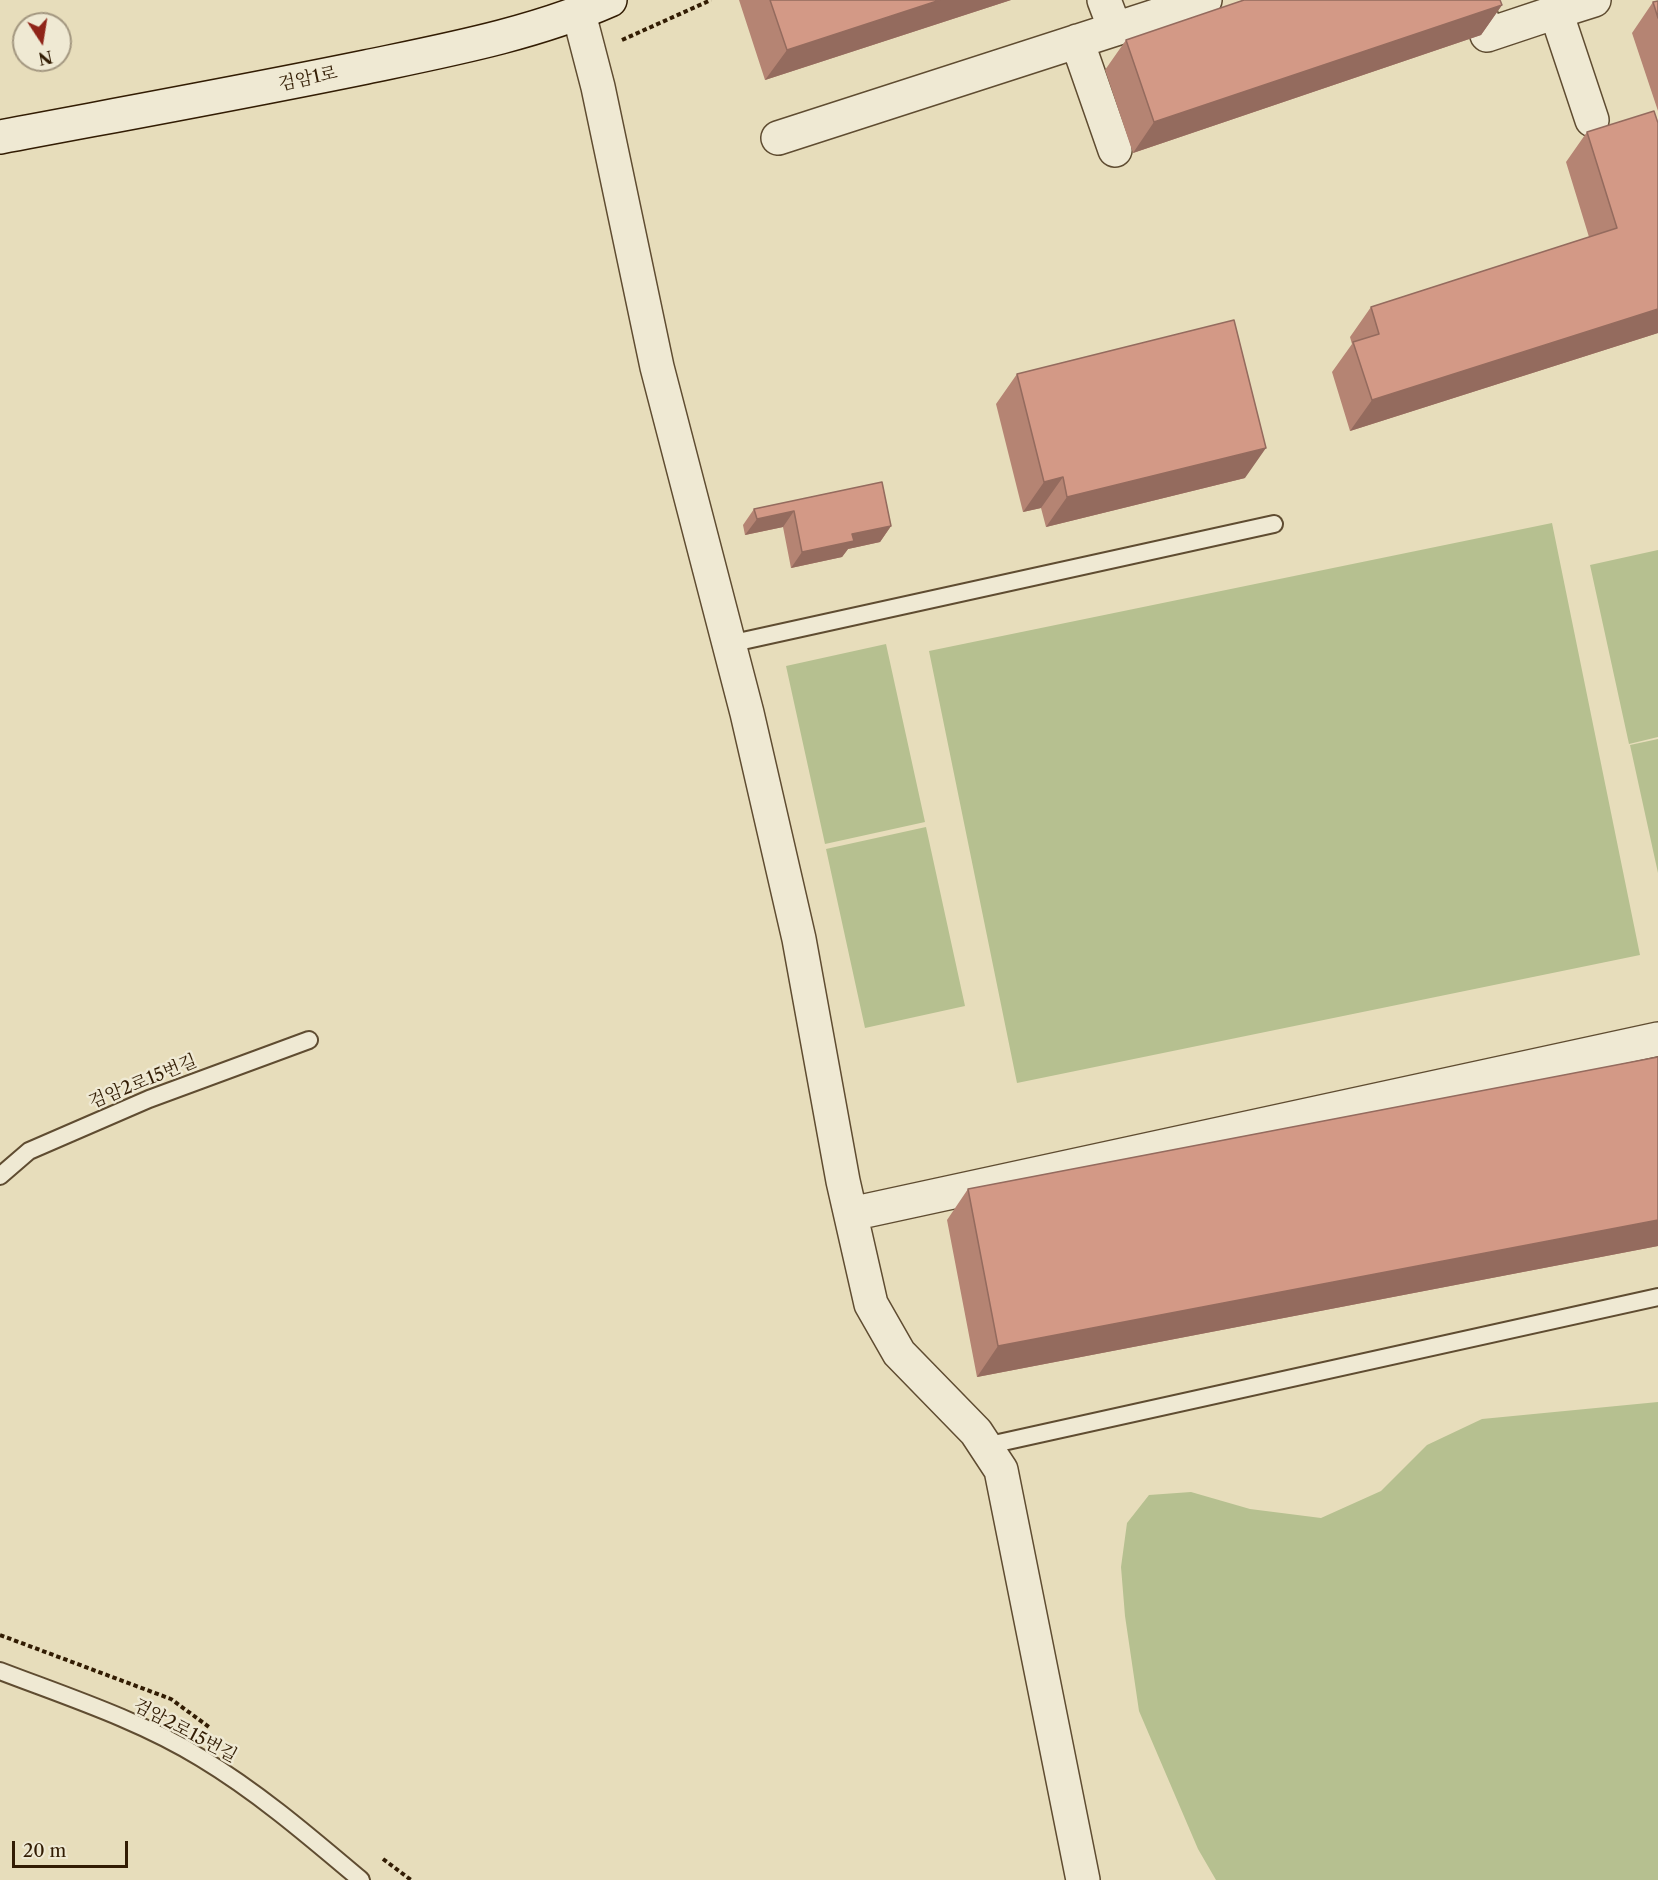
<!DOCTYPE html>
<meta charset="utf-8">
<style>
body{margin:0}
#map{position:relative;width:1658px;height:1880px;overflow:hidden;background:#e7ddbb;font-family:"Libre Caslon Text",serif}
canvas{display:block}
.north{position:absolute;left:12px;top:12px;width:60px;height:60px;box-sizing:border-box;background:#efe9d3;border:2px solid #a39780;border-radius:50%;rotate:168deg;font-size:16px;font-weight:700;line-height:24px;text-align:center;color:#321c03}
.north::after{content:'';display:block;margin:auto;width:21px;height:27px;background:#8f2418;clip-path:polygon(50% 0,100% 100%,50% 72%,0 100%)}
.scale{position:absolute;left:12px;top:1841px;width:116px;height:27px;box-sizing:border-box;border:3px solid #321c03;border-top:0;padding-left:8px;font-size:18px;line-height:21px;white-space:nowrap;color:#321c03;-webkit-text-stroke:4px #efe9d3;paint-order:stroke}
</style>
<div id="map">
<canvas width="1658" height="1880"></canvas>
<div class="north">N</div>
<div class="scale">20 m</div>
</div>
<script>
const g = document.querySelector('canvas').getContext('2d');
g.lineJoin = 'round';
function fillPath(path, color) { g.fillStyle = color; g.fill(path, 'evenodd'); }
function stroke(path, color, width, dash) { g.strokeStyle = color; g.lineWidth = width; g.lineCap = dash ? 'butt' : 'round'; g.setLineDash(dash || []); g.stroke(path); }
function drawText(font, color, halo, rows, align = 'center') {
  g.font = font + ' "Libre Caslon Text","Noto Serif KR",serif'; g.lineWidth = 5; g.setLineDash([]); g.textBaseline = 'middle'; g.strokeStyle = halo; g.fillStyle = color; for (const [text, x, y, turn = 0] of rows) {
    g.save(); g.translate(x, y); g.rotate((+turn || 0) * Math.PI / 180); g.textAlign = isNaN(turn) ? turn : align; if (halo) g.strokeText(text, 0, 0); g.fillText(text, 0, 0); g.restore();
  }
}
const green = new Path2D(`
 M1552,523L1640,955L1017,1083L929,651Z
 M1658,550V737L1629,744L1590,565Z
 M886,644L925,822L825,844L786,666Z
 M1658,739V873L1630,745Z
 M926,827L965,1006L865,1028L826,849Z
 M1658,1402V1880H1216L1198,1849L1139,1711L1125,1616L1121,1567L1127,1523L1149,1495L1191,1492L1250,1509L1321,1518L1381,1491L1427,1445L1482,1419Z`);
const path = new Path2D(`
 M622,40L711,0
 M0,1635L171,1699L209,1727
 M383,1859L411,1880`);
const lane = new Path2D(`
 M729,644L1274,524
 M0,1176L29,1151L149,1099L309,1040
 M985,1446L1658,1297
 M0,1671C68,1697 139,1720 201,1758C259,1793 310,1837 361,1880`);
const street = new Path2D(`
 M1104,0L1115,29
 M1476,0L1487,35L1556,12
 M579,14L598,87L657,367L747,713L799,939L843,1181L871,1304L899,1353L976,1432L1001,1470L1083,1880
 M1077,41L1115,150
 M1592,120L1556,12L1594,0
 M778,138L1205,0
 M851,1214L1658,1039`);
const secondary = new Path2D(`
 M0,137C122,114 244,92 366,67C447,50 533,34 610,0`);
const wall = new Path2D(`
 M739,0H1011L765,80Z
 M1658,1V111L1632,33L1653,2Z
 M1502,5L1481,35L1133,153L1105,70L1126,40Z
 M1587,132L1658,333L1350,431L1332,372L1352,344L1350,337L1371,307L1589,237L1566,162Z
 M1017,374L1245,478L1046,527L1041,508L1023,512L996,404Z
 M882,482L891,526L880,542L848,549L842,557L791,568L783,527L745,535L743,525L754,509Z
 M1658,1057V1246L977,1377L947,1220L968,1189Z`);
const shadedWall = new Path2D(`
 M940,0H1011L765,80L787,50Z
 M1502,5L1481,35L1133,153L1154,122Z
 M1658,309V333L1350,431L1372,400Z
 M1266,448L1245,478L1046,527L1067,497Z
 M1063,477L1041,508L1023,512L1044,482Z
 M794,511L783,527L745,535L757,519Z
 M891,526L880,542L848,549L842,557L791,568L802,552L852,534Z
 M1658,1220V1246L977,1377L998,1346Z`);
const building = new Path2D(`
 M770,0H940L787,50Z
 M1244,0H1500L1502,5L1154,122L1126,40Z
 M1658,1V18L1653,2Z
 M1654,111L1658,123V309L1372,400L1353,342L1379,334L1371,307L1617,228L1587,132Z
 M1234,320L1266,448L1067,497L1063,477L1044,482L1017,374Z
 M882,482L891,526L852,534L854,541L802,552L794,511L757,519L754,509Z
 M1658,1057V1220L998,1346L968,1189Z`);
const streetNames = [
 ["검암1로",308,79,-12],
 ["검암2로15번길",143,1082,-22],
 ["검암2로15번길",185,1731,28]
];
fillPath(green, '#b6c090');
stroke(lane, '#5f4c31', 20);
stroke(street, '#5f4c31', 36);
stroke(secondary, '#321c03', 36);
stroke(path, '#321c03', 4, [4.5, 3]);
stroke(lane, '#efe9d3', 16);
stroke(street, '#efe9d3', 33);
stroke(secondary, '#efe9d3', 33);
fillPath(wall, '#b58473');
fillPath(shadedWall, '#946b5e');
fillPath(building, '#d39986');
stroke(building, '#946b5e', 1.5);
drawText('18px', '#321c03', '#efe9d3', streetNames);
</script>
